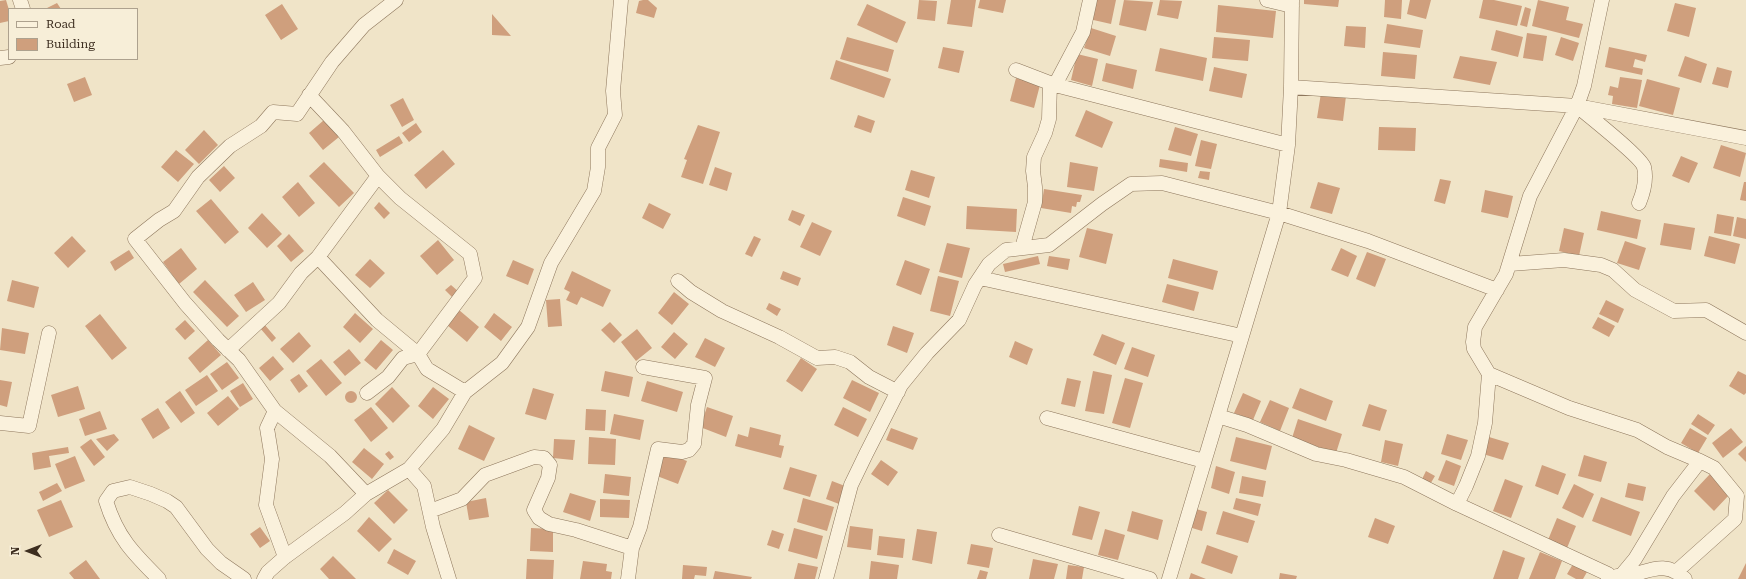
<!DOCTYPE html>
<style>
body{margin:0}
#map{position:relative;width:1746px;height:579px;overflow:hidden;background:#f0e4c8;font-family:"Roboto Serif",serif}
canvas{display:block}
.legend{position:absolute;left:8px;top:8px;width:130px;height:52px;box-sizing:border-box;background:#f7eed8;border:1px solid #ada18e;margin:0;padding:5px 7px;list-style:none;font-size:12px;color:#3d2e20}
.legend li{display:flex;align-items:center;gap:8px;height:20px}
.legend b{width:20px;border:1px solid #ada18e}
.north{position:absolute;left:8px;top:531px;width:40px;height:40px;-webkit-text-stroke:3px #f7eed8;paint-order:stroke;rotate:270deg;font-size:11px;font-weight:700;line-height:16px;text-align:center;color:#3d2e20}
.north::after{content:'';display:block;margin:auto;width:14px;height:18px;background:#3d2e20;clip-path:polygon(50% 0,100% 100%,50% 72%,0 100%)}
</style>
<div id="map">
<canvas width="1746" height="579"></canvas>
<ul class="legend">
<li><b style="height:5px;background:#faf1dc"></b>Road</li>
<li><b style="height:11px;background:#cf9f7d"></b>Building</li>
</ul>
<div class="north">N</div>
</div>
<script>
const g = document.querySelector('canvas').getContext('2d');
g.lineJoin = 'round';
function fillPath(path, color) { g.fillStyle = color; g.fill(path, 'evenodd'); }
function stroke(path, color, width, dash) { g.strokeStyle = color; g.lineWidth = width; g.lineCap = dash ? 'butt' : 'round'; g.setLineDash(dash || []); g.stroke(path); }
const building = new Path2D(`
 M6,0L9,10V21L0,23V1Z
 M643,0H648L657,8L654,18L636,13L639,1Z
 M919,0L937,1L935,21L917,19Z
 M951,0H976L972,27L947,24Z
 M980,0H1006L1003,13L978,8Z
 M1093,0H1116L1111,24L1089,19Z
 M1124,0L1153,2L1146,31L1119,25Z
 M1160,0L1182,1L1178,19L1157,15Z
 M1304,0H1339L1338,7L1304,4Z
 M1385,0H1402L1401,19L1384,17Z
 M1410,0H1431L1426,19L1407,14Z
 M1483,0H1494L1522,6L1517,26L1479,18Z
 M1538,0L1569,7L1566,20L1583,24L1579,38L1532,26Z
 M57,3L61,9H45Z
 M1675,3L1696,8L1689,37L1667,31Z
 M282,4L298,29L281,40L265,15Z
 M867,4L906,22L897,43L857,25Z
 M1218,5L1276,11L1273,38L1216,32Z
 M1525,7L1531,9L1527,27L1520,25Z
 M492,14L511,36L492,35Z
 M1387,24L1423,30L1420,48L1384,43Z
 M1346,26L1366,27L1365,48L1344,46Z
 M1091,28L1116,36L1110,56L1084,48Z
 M1496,30L1523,37L1518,57L1491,50Z
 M1527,33L1547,36L1543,61L1523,58Z
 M847,37L894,50L888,72L840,59Z
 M1214,37L1250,40L1248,61L1212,58Z
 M1561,37L1579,43L1573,61L1555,55Z
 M943,47L964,51L959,73L938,68Z
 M1609,47L1647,55L1645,62L1635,59L1633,67L1643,69L1642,75L1605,67Z
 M1160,48L1207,58L1203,81L1155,71Z
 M1383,52L1417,55L1415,79L1381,76Z
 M1077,54L1098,59L1092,86L1071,80Z
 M1460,56L1497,62L1490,85L1453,78Z
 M1685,56L1707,64L1701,83L1678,76Z
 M836,60L891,79L884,98L830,79Z
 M1106,63L1137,70L1133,89L1102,81Z
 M1214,67L1247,74L1242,98L1209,91Z
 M1717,67L1732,71L1728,88L1712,84Z
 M85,77L92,95L74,102L67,84Z
 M1620,77L1642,80L1637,108L1612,104L1613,96L1608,95L1610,86L1618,88Z
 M1016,78L1040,85L1034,108L1010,101Z
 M1647,79L1680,88L1673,115L1639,106Z
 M1321,93L1346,96L1343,121L1317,118Z
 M403,98L414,120L402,127L390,105Z
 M1086,110L1113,122L1102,148L1075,136Z
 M858,115L875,121L871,133L854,127Z
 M324,120L339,137L323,150L309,133Z
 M416,123L422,132L409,142L402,133Z
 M698,125L720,132L703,184L681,177L687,160L684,159Z
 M1175,127L1198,134L1191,156L1168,150Z
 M1379,127L1416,128L1415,151L1378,150Z
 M204,130L218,145L199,164L185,150Z
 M399,136L403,143L380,157L376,150Z
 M1201,140L1217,144L1211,169L1195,166Z
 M1721,145L1746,153L1740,177L1713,168Z
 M176,150L194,164L178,182L161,167Z
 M443,150L455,164L426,189L414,175Z
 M1681,156L1698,163L1689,183L1672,176Z
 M1160,159L1188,163L1187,172L1159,167Z
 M324,162L354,193L339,207L309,176Z
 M1070,162L1098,167L1094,191L1067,187Z
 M224,166L235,178L220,192L209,180Z
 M715,167L732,173L727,191L709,185Z
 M911,170L935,177L929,198L905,190Z
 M1200,171L1210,172L1209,180L1198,178Z
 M1440,179L1451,181L1445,204L1434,201Z
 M298,182L315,203L299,217L282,197Z
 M1318,182L1340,188L1332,214L1310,208Z
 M1744,182H1746V201L1740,200Z
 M1044,189L1082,195L1080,202H1077L1076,207L1072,206L1071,213L1041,208Z
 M1485,190L1513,196L1508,218L1481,212Z
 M903,197L931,206L925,226L897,216Z
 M211,199L239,232L225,244L196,211Z
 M379,202L390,213L384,219L374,208Z
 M649,203L671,214L663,229L642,218Z
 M967,206L1017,209L1016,232L966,229Z
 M792,210L805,215L800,226L788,220Z
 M1601,211L1641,220L1637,239L1597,230Z
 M262,213L282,234L267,248L248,228Z
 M1717,214L1734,217L1731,236L1714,233Z
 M1737,217L1746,219V239L1733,236Z
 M812,222L832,231L820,256L800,247Z
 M1664,223L1695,228L1691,250L1660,245Z
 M1087,228L1113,234L1106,264L1079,257Z
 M1564,228L1584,233L1579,256L1559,251Z
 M289,234L304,251L291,262L277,246Z
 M72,236L86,251L68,268L54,253Z
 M754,236L761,239L752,257L745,254Z
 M1709,236L1740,244L1735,264L1704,256Z
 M438,240L454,260L437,275L420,256Z
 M1625,241L1646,248L1639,270L1617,263Z
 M947,243L970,248L962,278L939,272Z
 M181,248L197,269L179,284L163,262Z
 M1341,248L1357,256L1348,277L1331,270Z
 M129,250L134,258L115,271L110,262Z
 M1367,252L1386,259L1375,287L1356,279Z
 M1038,256L1040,264L1005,272L1003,264Z
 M1049,256L1070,259L1068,270L1047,266Z
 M370,259L385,273L370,288L355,275Z
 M1173,259L1218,271L1213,290L1168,278Z
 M513,260L534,269L528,285L506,276Z
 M905,260L930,269L921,295L896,285Z
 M572,271L611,290L603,307L581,297L577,305L566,300L570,292L564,289Z
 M783,271L801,278L798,286L780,279Z
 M938,276L959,281L950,316L930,311Z
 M12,280L39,287L34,308L7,301Z
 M205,280L239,316L227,327L193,292Z
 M253,282L265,300L246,312L234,295Z
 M1167,284L1199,292L1194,311L1162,302Z
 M451,285L459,292L453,298L445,290Z
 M674,292L689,304L672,325L658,313Z
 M560,299L562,326L548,327L546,300Z
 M1606,300L1624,309L1618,323L1599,314Z
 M769,303L781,309L777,316L766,309Z
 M459,310L479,327L467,342L447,325Z
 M355,313L373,329L360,343L343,327Z
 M494,313L512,327L501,341L484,327Z
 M100,314L127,348L112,360L85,326Z
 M1598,317L1615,326L1609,337L1592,328Z
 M185,320L195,331L185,340L175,329Z
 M610,322L622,335L614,343L601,330Z
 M264,324L276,338L272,342L260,328Z
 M893,326L914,333L907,353L887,345Z
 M2,328L29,333L25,354L0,350Z
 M637,329L652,348L636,361L621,342Z
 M299,332L311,346L293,363L280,349Z
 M674,332L688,344L675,359L661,347Z
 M1102,334L1125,343L1116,365L1093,355Z
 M705,338L725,348L715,367L695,357Z
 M208,340L221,355L200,373L188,358Z
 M381,340L393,350L376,370L364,360Z
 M1015,341L1033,349L1027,365L1009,357Z
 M1132,347L1155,355L1148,377L1124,369Z
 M349,349L361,363L345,376L333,362Z
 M273,356L284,369L270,381L259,368Z
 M801,358L817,369L802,392L786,381Z
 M321,359L342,383L326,396L306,371Z
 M227,362L239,378L222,390L210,374Z
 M605,371L633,377L629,397L601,391Z
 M1093,371L1112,375L1104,414L1085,411Z
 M1738,371L1746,375V393L1744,395L1729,386Z
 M299,374L308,386L299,393L290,380Z
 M207,375L218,391L196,406L185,390Z
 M1067,378L1081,381L1075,407L1061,404Z
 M1125,378L1143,383L1130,428L1112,423Z
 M0,380L12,382L7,407L0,405Z
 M852,380L879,393L870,412L843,398Z
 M647,381L683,392L677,412L641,401Z
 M243,383L253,399L240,407L230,391Z
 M78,386L85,409L58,417L51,395Z
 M392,387L410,406L393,423L375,404Z
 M433,387L449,399L433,419L418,406Z
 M533,388L554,394L546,420L525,414Z
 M1300,388L1333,401L1326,421L1292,408Z
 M345 397a6 6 0 1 1 12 0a6 6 0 1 1-12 0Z
 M180,391L195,413L181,423L165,402Z
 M1243,393L1261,401L1253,420L1234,413Z
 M228,396L239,409L218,426L207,413Z
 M1270,400L1289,408L1280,431L1260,422Z
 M1369,404L1387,410L1380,431L1362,426Z
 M371,407L388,428L371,442L354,420Z
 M707,407L733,416L726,437L700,427Z
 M843,407L867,419L858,437L834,425Z
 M158,408L170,428L153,439L141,419Z
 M586,409L606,410L605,431L585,430Z
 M100,411L107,429L85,436L79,419Z
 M614,414L644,420L640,440L610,434Z
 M1698,414L1715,425L1708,435L1691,424Z
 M1298,419L1342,434L1336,453L1292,438Z
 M469,425L495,438L484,461L458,449Z
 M750,427L781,435L779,445L784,446L781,458L735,446L738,434L748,437Z
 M891,428L918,438L913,450L886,440Z
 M1690,428L1707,438L1698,453L1681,443Z
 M1731,428L1743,442L1723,458L1712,443Z
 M114,434L119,440L107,451L96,439Z
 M1447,434L1468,440L1461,460L1441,454Z
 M589,437L616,439L615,465L588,464Z
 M1236,437L1272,446L1266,470L1230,461Z
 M1489,437L1509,443L1503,460L1483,454Z
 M91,439L105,457L94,466L80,447Z
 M554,439L575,440L573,460L553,458Z
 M1385,440L1403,444L1398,466L1381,462Z
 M1746,446V462L1738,454Z
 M68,447L69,453L49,456L51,467L34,470L32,453Z
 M364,448L384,464L372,479L352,462Z
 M389,451L394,457L390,460L385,454Z
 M665,453L687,461L678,484L657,476Z
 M1584,455L1607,462L1601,482L1578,476Z
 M75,456L85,481L65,489L55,464Z
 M881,460L898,472L888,486L871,474Z
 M1446,460L1461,466L1454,486L1438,480Z
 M1542,465L1566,474L1558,495L1535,486Z
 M1216,466L1235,472L1229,494L1211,488Z
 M790,467L817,475L810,497L783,489Z
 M1426,471L1435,476L1429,486L1421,481Z
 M605,474L631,477L629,496L603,493Z
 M1710,474L1730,494L1714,511L1694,491Z
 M1242,476L1266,481L1263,497L1239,493Z
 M1505,479L1523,486L1511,518L1493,511Z
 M832,481L845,486L839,504L826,499Z
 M57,483L62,491L43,501L39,492Z
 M1628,483L1646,487L1643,501L1625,497Z
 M1574,484L1594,494L1583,518L1562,508Z
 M388,490L408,510L394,524L374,503Z
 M570,493L596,501L590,521L563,512Z
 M1601,497L1640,512L1631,536L1592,521Z
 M486,498L489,517L469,520L466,502Z
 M803,498L834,507L827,531L797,522Z
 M1236,498L1261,504L1258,516L1233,509Z
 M600,499L630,500L629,518L600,517Z
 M61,500L73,527L49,537L37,510Z
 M1079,506L1100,512L1092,540L1072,535Z
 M1196,509L1207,512L1202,531L1192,528Z
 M1132,511L1163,520L1158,540L1127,531Z
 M1223,511L1255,521L1248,543L1216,534Z
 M369,517L392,539L379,552L357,531Z
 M1375,518L1395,526L1388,544L1368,537Z
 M1557,518L1576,526L1567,548L1548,540Z
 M850,526L873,529L871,550L847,547Z
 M260,527L270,541L260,548L250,534Z
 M531,528L553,529V552L530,551Z
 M794,528L823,536L817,559L788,551Z
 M917,529L937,532L932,564L912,560Z
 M1105,529L1125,535L1118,560L1098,555Z
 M772,530L784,534L779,549L767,545Z
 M879,536L905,539L903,558L877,555Z
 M971,544L993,548L989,568L967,564Z
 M1207,545L1238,556L1232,574L1201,563Z
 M394,549L416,561L408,575L387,563Z
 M1503,550L1525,558L1518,579H1493Z
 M1540,552L1562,561L1555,579H1529Z
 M333,556L356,579H329L320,569Z
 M527,559L554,560L553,579H526Z
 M1033,559L1058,564L1054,579H1029Z
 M86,560L100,579H74L69,573Z
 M583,561L607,564L606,571L612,572L611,579H580Z
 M871,561L899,565L897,579H869Z
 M798,563L818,567L815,579H794Z
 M1746,563V579H1738Z
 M1573,564L1587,572L1583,579H1576L1567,574Z
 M683,565L707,567L706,576L695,575L694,579H682Z
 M1068,565L1084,567L1082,579H1066Z
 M980,570L988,572L986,579H977Z
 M715,571L752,577L751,579H713Z
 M1191,573L1206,579H1189Z
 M1280,573L1297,576L1296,579H1279Z`);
const street = new Path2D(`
 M20,0L23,9
 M1267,0L1292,6
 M0,58L9,57
 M1016,70L1055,85L1288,145
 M1055,85L1083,32L1090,0
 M1291,87L1577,106L1746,138
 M309,95L343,131L378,176
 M1577,106C1589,116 1641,157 1644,167C1647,180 1644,191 1639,203
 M1022,248L1035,202V187L1033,171L1034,157L1045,133L1049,119L1050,83
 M1510,264L1564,260L1601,265L1613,270L1635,290L1674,311L1706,310L1746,333
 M980,278L1242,336
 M678,281L691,292L722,311L779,337L817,358L835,357L850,362L869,377L898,392
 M228,350L279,303L301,273L318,257L377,320L418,354L475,278L470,254L400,198L378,176L318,257
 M1489,374L1569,408L1637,430L1667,447L1700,461
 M367,393L388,377L403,358L418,354L427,369L465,392
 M275,411L239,360L218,340L185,303L135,239L159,220L174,211L198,177L230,146L261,126L273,112L297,114L332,62L364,25L396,0
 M1218,416L1247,425L1316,454L1346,460L1404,477L1457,504L1608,574V579
 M1047,418L1204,461
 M0,423L29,426L49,333
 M409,469L424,486L433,527L449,579
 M1457,504L1466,486L1478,456L1485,423L1489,374L1474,349L1473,342L1475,327L1506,274L1530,196L1577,106L1584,86L1602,0
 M430,511L462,499L485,475L534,457L544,458L550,465L548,478L534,510L539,518L549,524L576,530L632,548
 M999,535L1150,579
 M285,557L266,505L272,459L267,428L275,411L330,456L366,494
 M1617,576C1641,579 1661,555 1685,579
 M1620,577L1635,559L1673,496L1700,461L1714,468L1737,496L1735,519L1677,571
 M159,579C133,553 117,537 106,501L113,491L130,487L151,494L167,501L176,507L207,549L221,563L244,579
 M264,579L268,572L285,557L345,513L366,494L409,469L443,429L465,392L502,363L528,327L551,263L594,191L598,167V148L615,115L613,91L621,0
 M628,579L632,548L640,527L658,449L682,452L689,450L694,444L698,405L705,378L643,367
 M826,579L851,485L866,454L901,385L927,353L959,320L975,285L989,264L1006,250L1049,245L1102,204L1131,184L1162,183L1279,213L1368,241L1497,290
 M1169,579L1279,213L1288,145L1291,87L1292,0`);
fillPath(building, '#cf9f7d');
stroke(street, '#8d765c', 15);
stroke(street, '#faf1dc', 14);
</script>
